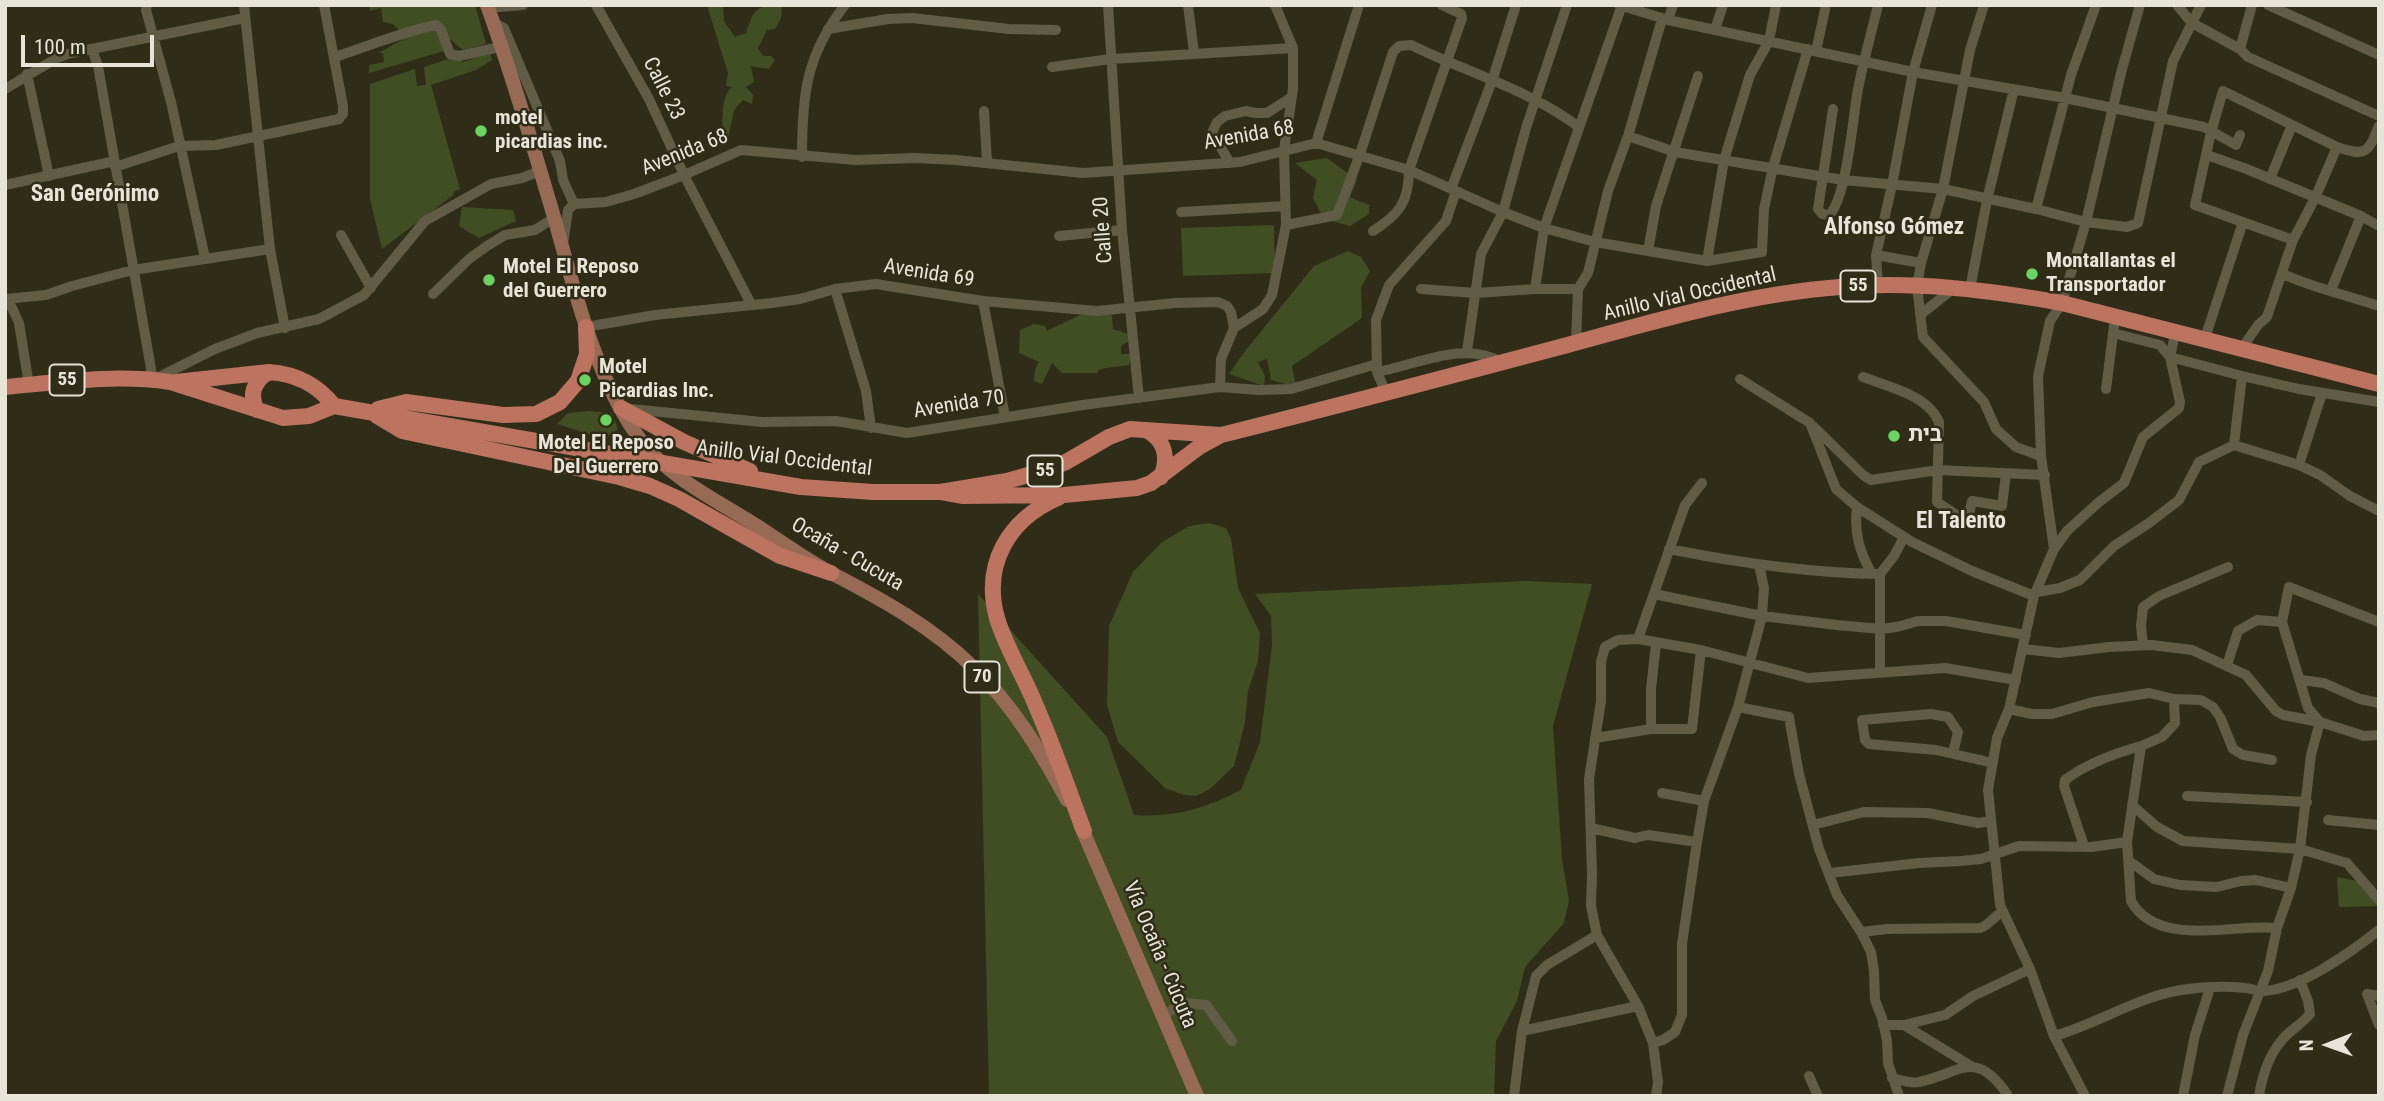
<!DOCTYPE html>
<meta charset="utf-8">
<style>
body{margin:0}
#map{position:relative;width:2384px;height:1101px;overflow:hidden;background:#2f2c17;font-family:"Roboto Condensed",sans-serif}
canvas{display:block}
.frame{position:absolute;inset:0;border:7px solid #e6e5d8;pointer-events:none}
.north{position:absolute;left:2293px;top:1010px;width:70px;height:70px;-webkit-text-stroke:5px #2f2c17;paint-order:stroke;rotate:269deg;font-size:19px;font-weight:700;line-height:28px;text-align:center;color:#e6e5d8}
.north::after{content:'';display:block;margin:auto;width:24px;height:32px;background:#e6e5d8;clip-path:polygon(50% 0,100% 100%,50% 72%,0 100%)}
.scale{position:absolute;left:21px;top:35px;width:133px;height:32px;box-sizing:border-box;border:4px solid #e6e5d8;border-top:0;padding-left:9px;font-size:21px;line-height:24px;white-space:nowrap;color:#e6e5d8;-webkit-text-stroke:5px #2f2c17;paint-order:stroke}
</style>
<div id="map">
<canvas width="2384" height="1101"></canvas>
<div class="frame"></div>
<div class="north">N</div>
<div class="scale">100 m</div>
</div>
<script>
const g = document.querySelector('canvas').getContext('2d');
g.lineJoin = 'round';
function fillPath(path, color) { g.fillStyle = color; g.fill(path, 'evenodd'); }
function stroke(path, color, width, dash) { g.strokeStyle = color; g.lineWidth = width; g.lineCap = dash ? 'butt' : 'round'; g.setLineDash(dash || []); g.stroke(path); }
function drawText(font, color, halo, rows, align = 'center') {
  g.font = font + ' "Roboto Condensed","Noto Sans Hebrew",sans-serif'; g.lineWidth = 5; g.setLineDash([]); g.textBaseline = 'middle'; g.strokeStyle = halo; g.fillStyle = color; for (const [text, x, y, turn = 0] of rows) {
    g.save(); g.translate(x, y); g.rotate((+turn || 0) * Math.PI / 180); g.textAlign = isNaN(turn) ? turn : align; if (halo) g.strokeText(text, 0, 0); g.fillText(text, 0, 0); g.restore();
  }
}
const green = new Path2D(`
 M369,5H475L486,44L463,50L446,36L451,49L369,73V65L384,62L383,53H378L420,30L401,32L393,24L383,22L381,8L370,11Z
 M707,5H723L724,21L735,37L746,33C754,9 756,5 782,5L781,18L775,29L767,30L758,48L763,56H771L775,60L769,69L751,66L754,82L746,87L753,95L752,104L743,100L734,110L727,144L722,139C723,123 720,97 732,87L726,86L728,73Z
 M490,53L492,60L476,70L431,85L460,189L455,191L452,196L382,249L370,199V84L415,69L417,86L426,85L424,67L454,57L463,62Z
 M1327,158L1357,180L1350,197L1369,205V214L1350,226L1324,219L1313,198L1317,180L1295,163Z
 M462,207L513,210L516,221L479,238L459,226Z
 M1274,225L1275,273L1183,276L1181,228Z
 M1348,251L1361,257L1370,271L1361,287L1362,318L1292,366L1296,387L1271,380L1267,359L1258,362L1265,376L1264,386L1229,374L1245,351L1314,266Z
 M1082,314L1112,315L1113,329L1129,334V341L1121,346V354H1132L1129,365L1100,369L1097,373H1062L1052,363L1042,384L1034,381L1035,370L1039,362L1019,353L1020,330L1034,324L1045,326L1047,331Z
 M589,411L612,413L618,429L604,439L557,424L568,413Z
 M1209,523L1226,528L1231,539L1238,588L1260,633L1258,661L1248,691L1245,722L1234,766L1210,789L1196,796L1184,795L1165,788L1118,742L1107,705L1109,626L1133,572L1161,543L1189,526Z
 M1526,581L1592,584L1553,726L1562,859L1569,901L1564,923L1525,967L1517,1001L1496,1041L1494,1096H989L978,594L1107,737L1134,815C1174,818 1206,808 1241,790L1260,742L1272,645L1271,616L1255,594Z
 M2337,877C2364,882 2366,881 2379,906L2339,907Z`);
const minor = new Path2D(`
 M147,5L146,10L171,102L205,258
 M244,5L270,249L285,328
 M596,5L649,99L684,175L751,304
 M1108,5L1122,230L1139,398
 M1188,5L1194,53
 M1619,5L1668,20L1913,72L2065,98L2204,127L2236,145L2240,135
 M1984,5L1970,50L1943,189L1921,263L1917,286L1923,337L1984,402L1996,429L2016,447L2041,456
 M2177,5L2192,23L2240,49L2248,57L2379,116
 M2268,5L2379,55
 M488,8L523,5
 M1668,20L1673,5
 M492,22L504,28L560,161L563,180L574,204
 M828,29L888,19L912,18L1009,29L1056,30
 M1715,30L1723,5
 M92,49L98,66L153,380L215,349L257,333L319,319L364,295L425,221L491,184L522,178L540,171
 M2240,49L2252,5
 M1816,51L1826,5
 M335,57C369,46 401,32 436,25L441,30L450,54L459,56L500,47
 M1052,67L1111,59L1293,48
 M27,74L49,176
 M5,89L57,58L67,54L245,18
 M1833,109L1818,209L1822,214L1829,215C1846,200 1853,119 1857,95C1862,65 1871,35 1878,5
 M984,111L987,162
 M1628,136L1675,152L1843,180L1943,189L2036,209L2086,222L2127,227L2138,223L2173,61L2201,5
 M1316,143L1359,5
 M2207,155L2244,168L2361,216L2379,226
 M802,157C802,95 806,55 845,5
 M1230,163L1212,133L1217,122L1225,116L1246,111L1255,113H1267L1292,97
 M115,167L179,146L216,145L339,119L343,114V106L324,5
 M2270,179L2292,125
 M5,185L115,161
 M1451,189L1492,81L1516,5
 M2036,209L2071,75L2096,5
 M1181,212L1285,206
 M1286,225L1337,215L1360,154L1393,52L1399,46L1411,45C1466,72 1530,90 1579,127
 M1373,231C1398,215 1409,203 1409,170L1462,18L1461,14L1442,5
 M341,235L371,288
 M1059,236L1122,230
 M2293,240L2195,205L2211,132L2223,91L2337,147C2366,157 2368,153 2379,126
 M563,244L568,210L574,204L606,202L634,194L684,175L741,150L856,160L915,158L956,160L1083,173L1240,162L1316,143L1409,170L1503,212L1544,228L1595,242L1707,261L1762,252L1764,209L1773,167L1808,49
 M1648,251L1656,206L1698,76
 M1876,255L1921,263
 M1707,261L1724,160L1750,75L1769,41L1776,5
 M2283,274C2313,288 2347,295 2379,306
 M1878,285L1876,255L1892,185L1913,72L1932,5
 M835,289L866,391L871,428
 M1421,289L1476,293L1535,289H1578
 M1535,289L1544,228L1622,5
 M1970,289L1987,200L2014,89
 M2331,290L2361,216
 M433,294L469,259L487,246L505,235L535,230L554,218
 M5,299L46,295L72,286L133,270L270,249
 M8,299L19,323L29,385
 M983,301L1005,417
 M1920,315L1954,288
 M586,327L655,315L772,303L800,299L835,289L876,284L983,301L1097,311L1175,303L1218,302L1227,306L1231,312L1234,328
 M2113,333L2160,345L2170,357L2242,376L2299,389L2379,402
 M2205,338L2243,222
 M1576,343L1578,289L1588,273L1608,191L1628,136L1662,19
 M2242,348L2258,325L2267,317L2293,240L2315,198L2337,147
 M1467,351L1481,254L1503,212L1526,128L1567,5
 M1377,372C1417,365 1464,340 1501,362
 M1863,377C1889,387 1928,395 1939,422L1937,502L1955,514L1983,524
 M1740,379L1810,423L1836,489L1857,507L1912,542L1972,571L2034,596
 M1220,387L1221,359L1234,328L1263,309L1272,295L1286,225L1284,150L1293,89V48L1275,5
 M2106,389L2114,326
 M1386,393L1377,372L1376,320L1389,285L1446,221L1456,191
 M631,409L762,422L836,421L907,433L1083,405L1220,387L1259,390L1291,389L1377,364
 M1814,427L1863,475L1871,480L1938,470L2045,475
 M2234,445L2242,376
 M2299,465L2322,393
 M1857,507C1854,533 1859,551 1872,574
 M1968,519L1972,501L2002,506L2006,474
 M1669,549C1739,563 1809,573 1880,574
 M2054,549L2041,456L2038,376L2050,321L2062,303L2086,222L2121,73L2140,5
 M2037,592L2060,588L2080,580L2114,546L2149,523L2179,500L2199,462L2234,445L2299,465L2320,475L2350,496L2379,511
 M1654,594L1762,616L1837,625L1881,629L1897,627L1918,621H1946L2026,635
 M1638,639L1685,505L1702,483
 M2143,645L2141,626L2143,607L2159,596L2228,567
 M2023,649L2059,653L2109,647L2152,645L2192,650L2246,675L2276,711L2283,715L2320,722L2364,736L2379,735
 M2227,665L2238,631L2257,620L2282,622
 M1880,673V574L1894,556L1904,537
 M2301,680L2324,683L2360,699L2379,703
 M2174,699L2175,723L2162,737L2141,746L2127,842L2131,901C2158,949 2235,923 2277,928
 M1738,707L1789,717L1799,774L1819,849L1837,895L1861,932L1871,952L1874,971L1875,1000L1882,1018L1887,1040L1888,1063L1899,1096
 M2009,709L2032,714H2052L2093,702L2149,693L2174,699L2201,700L2213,707L2220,717L2233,749L2243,755L2272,760
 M1651,729V689L1656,644
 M1595,738L1651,729H1692L1701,650
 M1953,753L1958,732L1948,717L1931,714L1862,720L1865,740L1869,744L1936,750L1993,763
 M1662,793L1704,801
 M2187,796L2307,802
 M2132,805L2157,827L2183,841L2300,849L2347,863L2379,900
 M2328,820L2379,825
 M1813,825L1864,812L1928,813L1978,823L1991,821
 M1591,828L1635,838L1648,835L1697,842
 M2084,846L2064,786L2065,780C2086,764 2116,753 2141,746
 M2129,861L2154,879L2180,885L2217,887L2241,881L2256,880L2291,888
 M1830,873L1919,863L1961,861L1981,859L2019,846L2091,847L2127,842
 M1861,932L1887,929L1980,928C1990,925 1993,916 2003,912
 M2379,996L2367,994L2379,1025
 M1161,1016L1185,1003L1206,1005L1232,1041
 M1883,1025H1904L1971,1066
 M1904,1025L1945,1015L1973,996L2030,969
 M1522,1031L1638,1006
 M2054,1036C2097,1024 2137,997 2181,990C2201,987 2225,986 2245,988C2250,988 2256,991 2261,991C2297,991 2351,952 2379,930
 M1653,1043L1663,1040L1675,1032L1682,1015V944L1697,842L1704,801L1738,707L1762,616L1764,588L1759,565
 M1809,1076L1818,1096
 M1892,1078C1901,1080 1911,1084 1919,1082C1961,1073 1975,1048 2007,1094
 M1514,1096L1522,1031L1536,976L1547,965L1597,935
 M1656,1096L1658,1082L1653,1043L1638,1006L1597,935L1591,906L1592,873L1589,779L1601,701V662L1605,647L1618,640L1638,639L1701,650L1808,678L1945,668L2016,680
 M2085,1096L2054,1036L2030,969L2000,905L1988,790L1997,738L2009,709L2034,596L2054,549L2067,531L2099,502L2124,483L2143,437L2179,408L2180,402L2170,357L2176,330
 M2183,1096L2195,1035L2210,988
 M2227,1096L2243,1035L2268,971L2277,928L2291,888L2300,849L2311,755L2320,722L2308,708L2282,622L2289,587L2379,622
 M2259,1096C2262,1077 2269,1055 2282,1040C2290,1030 2302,1024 2310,1014L2308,1001L2300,980`);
const major = new Path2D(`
 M487,5C512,74 533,146 554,217C574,288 596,382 642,442C671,479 718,501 757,526C782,542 806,560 833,574C883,600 932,627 973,667C1013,705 1041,752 1067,800
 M1080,824L1197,1096`);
const highway = new Path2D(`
 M176,382L269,372C296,374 317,384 334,406
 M5,387C61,382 115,374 170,382L283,418L309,416L334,406L801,487L873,492H940L1007,481L1046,470L1066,462L1109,437L1130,429L1221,435
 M621,408L684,442L750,471
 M378,409L406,402L503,415L536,414L560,402L578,381L587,354L586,327
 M257,410C249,395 253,381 269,372
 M377,416L402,431L619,477L650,486L679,499L780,556L831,573
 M1146,430C1165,440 1169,458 1161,477
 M940,492L962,496L1064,495L1137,488L1151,483L1199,447L1221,435C1334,407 1447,377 1560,347C1652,322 1745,294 1840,287C1915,281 1989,290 2062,303L2379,384
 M1058,498C1009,519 982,564 997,618C1005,646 1025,678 1036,706C1054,747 1068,789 1084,831`);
const markers = [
 [481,131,7,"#6bd362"],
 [2032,274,7,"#6bd362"],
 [489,280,7,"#6bd362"],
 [585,380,7,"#6bd362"],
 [606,420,7,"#6bd362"],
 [1894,436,7,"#6bd362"]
];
const shields = [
 [1858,286,35],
 [67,380,35],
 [1045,471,35],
 [982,677,35]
];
const shieldNames = [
 ["55",1858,286],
 ["55",67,380],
 ["55",1045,471],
 ["70",982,677]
];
const streetNames = [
 ["Calle 23",663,89,63],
 ["Avenida 68",1249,136,-10],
 ["Avenida 68",685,153,-22],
 ["Calle 20",1104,230,-94],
 ["Avenida 69",929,274,9],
 ["Anillo Vial Occidental",1690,295,-13],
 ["Avenida 70",959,405,-9],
 ["Anillo Vial Occidental",784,459,7],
 ["Ocaña - Cucuta",847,555,30],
 ["Vía Ocaña - Cúcuta",1159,955,67]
];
const poiNames = [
 ["motel",495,119],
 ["picardias inc.",495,143],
 ["Montallantas el",2046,262],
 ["Transportador",2046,286],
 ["Motel El Reposo",503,268],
 ["del Guerrero",503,292],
 ["Motel",599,368],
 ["Picardias Inc.",599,392],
 ["בית",1908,436],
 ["Motel El Reposo",606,444,"center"],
 ["Del Guerrero",606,468,"center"]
];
const neighbourhoodNames = [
 ["San Gerónimo",95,195],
 ["Alfonso Gómez",1894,228],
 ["El Talento",1961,522]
];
fillPath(green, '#414e24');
stroke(minor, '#605c46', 10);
stroke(major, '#976a55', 14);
stroke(highway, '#bc735f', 16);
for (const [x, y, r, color] of markers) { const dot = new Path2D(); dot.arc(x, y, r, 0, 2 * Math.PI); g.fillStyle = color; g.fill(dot); stroke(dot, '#2f2c17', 2.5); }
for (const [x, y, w] of shields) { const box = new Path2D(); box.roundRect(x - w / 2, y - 15.5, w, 31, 5); g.fillStyle = '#2f2c17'; g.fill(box); stroke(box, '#e6e5d8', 2); }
drawText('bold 19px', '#e6e5d8', null, shieldNames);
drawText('21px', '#e6e5d8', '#2f2c17', streetNames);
drawText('bold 21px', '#e6e5d8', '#2f2c17', poiNames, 'left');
drawText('bold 23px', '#e6e5d8', '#2f2c17', neighbourhoodNames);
</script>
